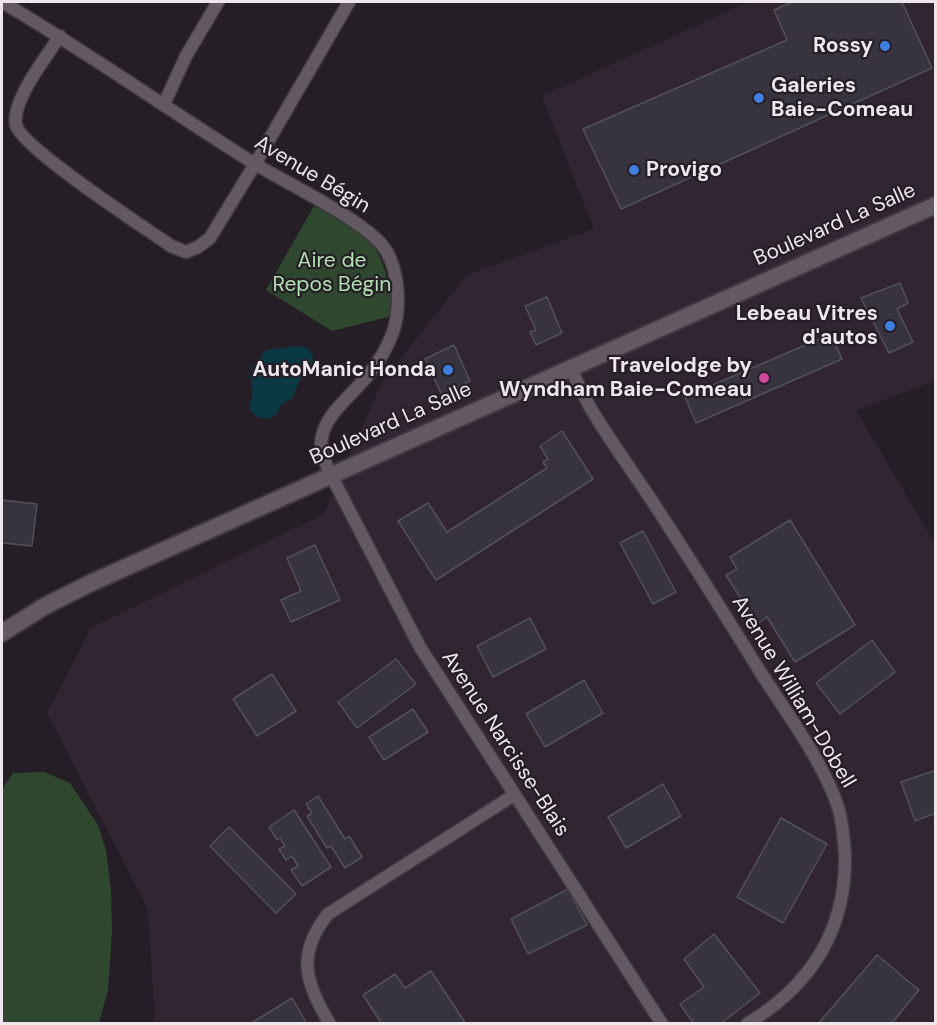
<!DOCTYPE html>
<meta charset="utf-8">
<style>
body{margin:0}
#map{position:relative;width:937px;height:1025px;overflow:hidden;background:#261e26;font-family:"DM Sans",sans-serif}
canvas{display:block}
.frame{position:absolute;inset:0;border:3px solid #ede7ed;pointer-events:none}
</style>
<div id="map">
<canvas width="937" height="1025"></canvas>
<div class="frame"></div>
</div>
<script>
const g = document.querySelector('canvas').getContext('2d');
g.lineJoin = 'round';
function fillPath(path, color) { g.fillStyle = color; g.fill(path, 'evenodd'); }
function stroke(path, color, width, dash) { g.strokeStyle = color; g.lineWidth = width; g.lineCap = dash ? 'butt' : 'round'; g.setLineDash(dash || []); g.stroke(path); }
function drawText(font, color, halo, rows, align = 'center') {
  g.font = font + ' "DM Sans",sans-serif'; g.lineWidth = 4.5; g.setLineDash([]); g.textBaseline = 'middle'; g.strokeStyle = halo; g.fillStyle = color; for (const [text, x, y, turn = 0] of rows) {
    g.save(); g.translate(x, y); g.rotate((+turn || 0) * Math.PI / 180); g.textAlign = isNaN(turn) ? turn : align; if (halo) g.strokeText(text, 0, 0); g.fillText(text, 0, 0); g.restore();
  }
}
const built = new Path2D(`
 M749,2H935V381L856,410L935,544V1023H155L148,909L47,713L91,628L324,514L382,382L467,275L594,229L542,96Z`);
const green = new Path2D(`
 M314,206C330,215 349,223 363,235C386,254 390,288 392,316L332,331L266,290Z
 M44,772L70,783L98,825L106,850L111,891L112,932L108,990L99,1023H2V789L13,773Z`);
const water = new Path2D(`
 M299,346L309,349L313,356L312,366L301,376L293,397L282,404L276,414L268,419L257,417L249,409L253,391L250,377L253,365L266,350Z`);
const building = new Path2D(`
 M792,2H902L932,68L621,209L583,129L787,40L774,10Z
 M900,283L908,303L897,309L913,342L889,353L861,298Z
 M547,297L562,333L536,345L530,332L536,330L525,306Z
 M831,334L842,359L696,423L685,397Z
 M454,345L470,381L442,395L425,359Z
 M562,431L593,479L436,580L398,521L428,503L447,532L547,468L543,462L548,459L540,446Z
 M2,500L37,504L32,546L2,543Z
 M790,520L855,625L795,662L767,617L757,624L726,575L737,569L730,557Z
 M643,531L676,592L653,604L620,543Z
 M315,545L340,600L291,622L281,600L301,591L287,558Z
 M530,618L546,649L493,677L477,646Z
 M872,640L895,672L840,714L816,683Z
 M396,659L416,684L357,728L338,702Z
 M272,674L296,711L257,736L233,699Z
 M584,680L603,713L545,747L526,714Z
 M413,709L428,732L384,760L369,737Z
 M936,770V813L915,821L901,782Z
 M663,784L681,816L626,848L608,817Z
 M318,796L345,839L349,836L362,857L345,868L331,846L327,848L307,816L312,813L306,804Z
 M294,810L331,867L302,886L291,870L298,866L292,856L286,860L279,849L285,846L280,838L277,840L269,827Z
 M781,818L827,844L783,923L737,897Z
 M229,827L296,894L276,913L210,846Z
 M568,889L587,925L528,954L511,919Z
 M714,934L760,993L720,1024H694L680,1004L704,987L684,959Z
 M877,955L919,990L891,1024H818Z
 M431,971L466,1024H382L363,995L395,974L405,988Z
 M292,998L307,1024H250Z`);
const street = new Path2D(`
 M2,2C89,53 170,111 255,164C286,183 371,223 387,252C399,274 401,308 393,332C388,346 378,363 368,375C352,396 321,416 321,445C321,456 327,466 331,475L420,647L662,1024
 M60,36C47,56 11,101 16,125C22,148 145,228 171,246L186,252L198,247L210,238L255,164L349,2
 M164,104L186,56L218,2
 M571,369C579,385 586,402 596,417C614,446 635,475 654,504C691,560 726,617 761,673C786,712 824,763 838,807C843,823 844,840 845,856C846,931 810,986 747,1024
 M330,1024C305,983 296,954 328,914L514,795`);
const secondary = new Path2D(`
 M2,633L45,606L93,582L936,205`);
const markers = [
 [885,46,6,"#3f7fe0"],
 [759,98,6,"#3f7fe0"],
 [634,170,6,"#3f7fe0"],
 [890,326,6,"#3f7fe0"],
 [448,370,6,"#3f7fe0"],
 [764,378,6,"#d1479c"]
];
const poiNames = [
 ["Rossy",873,46],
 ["Galeries",771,86,"left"],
 ["Baie-Comeau",771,110,"left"],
 ["Provigo",646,170,"left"],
 ["Lebeau Vitres",878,314],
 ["d'autos",878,338],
 ["Travelodge by",752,366],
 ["Wyndham Baie-Comeau",752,390],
 ["AutoManic Honda",436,370]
];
const streetNames = [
 ["Avenue Bégin",312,175,31],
 ["Boulevard La Salle",835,225,-24],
 ["Boulevard La Salle",391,424,-24],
 ["Avenue William-Dobell",793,692,59],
 ["Avenue Narcisse-Blais",505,744,57]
];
const parkNames = [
 ["Aire de",332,261],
 ["Repos Bégin",332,285]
];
fillPath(built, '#322532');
fillPath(green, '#2f472f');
fillPath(water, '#0a3943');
fillPath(building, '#37343f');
stroke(building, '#53505c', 1.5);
stroke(street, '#403940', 15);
stroke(secondary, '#403940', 20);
stroke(street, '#635963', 12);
stroke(secondary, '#635963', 16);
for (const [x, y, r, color] of markers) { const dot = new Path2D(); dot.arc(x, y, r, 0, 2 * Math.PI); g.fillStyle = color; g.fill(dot); stroke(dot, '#261e26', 2); }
drawText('bold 21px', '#ede7ed', '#261e26', poiNames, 'right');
drawText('21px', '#ede7ed', '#261e26', streetNames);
drawText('21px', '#b1e0b1', '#261e26', parkNames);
</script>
